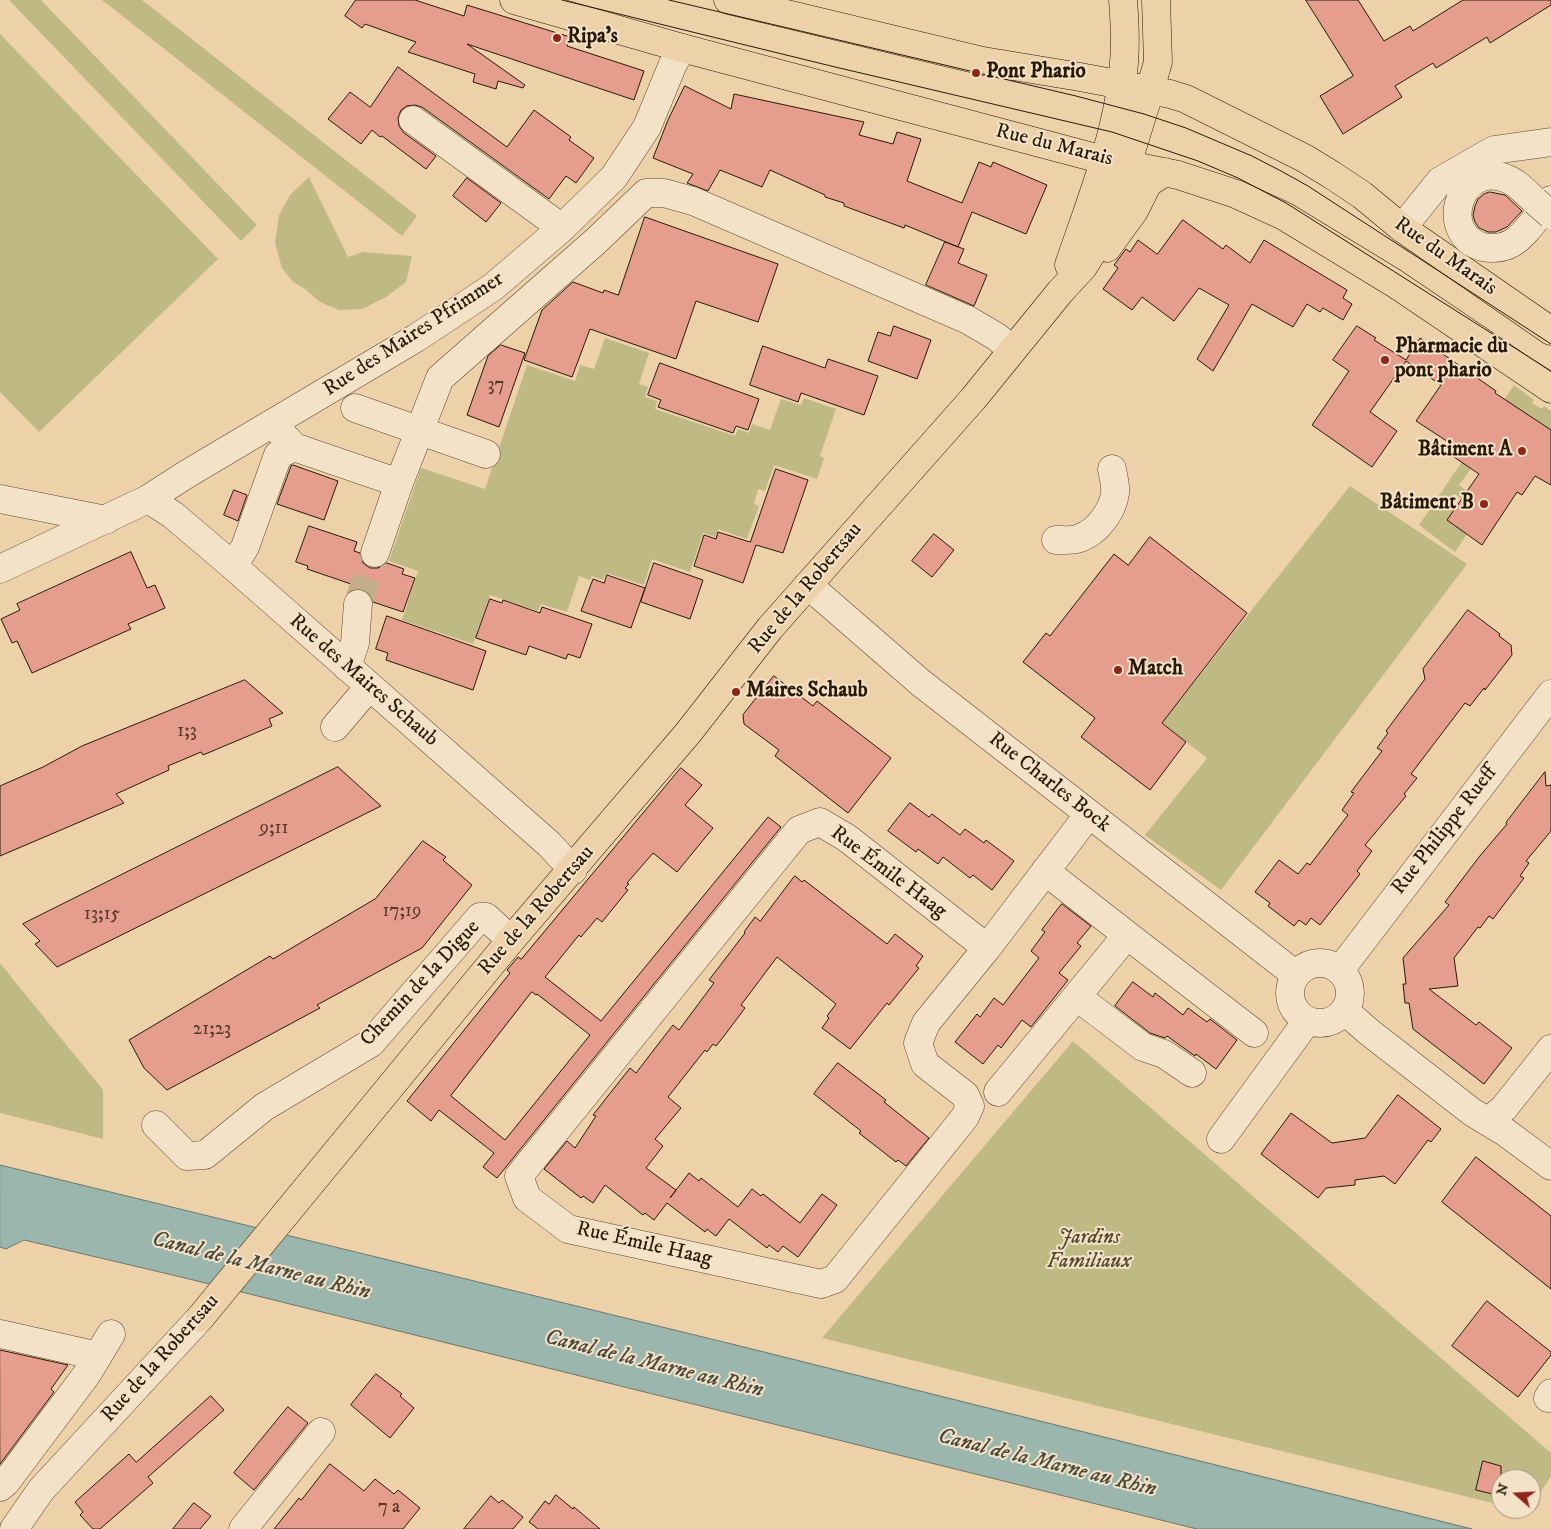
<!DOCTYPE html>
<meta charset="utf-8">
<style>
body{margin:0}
#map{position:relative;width:1551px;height:1529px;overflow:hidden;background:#edd2a9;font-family:"IM FELL DW Pica",serif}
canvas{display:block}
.north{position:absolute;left:1491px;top:1469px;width:50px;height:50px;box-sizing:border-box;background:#f3e2c7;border:1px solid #a1927b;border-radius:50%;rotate:289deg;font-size:14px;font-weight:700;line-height:20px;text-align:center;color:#271a08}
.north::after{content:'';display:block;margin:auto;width:18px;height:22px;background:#8f2418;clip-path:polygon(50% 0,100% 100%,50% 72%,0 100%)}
</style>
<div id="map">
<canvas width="1551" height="1529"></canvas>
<div class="north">N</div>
</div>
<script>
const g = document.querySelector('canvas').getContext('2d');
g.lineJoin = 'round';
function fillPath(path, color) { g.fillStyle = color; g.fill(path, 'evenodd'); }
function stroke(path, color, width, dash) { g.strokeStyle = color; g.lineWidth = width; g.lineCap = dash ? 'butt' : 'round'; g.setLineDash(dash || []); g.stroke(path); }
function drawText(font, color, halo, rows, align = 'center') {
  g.font = font + ' "IM FELL DW Pica",serif'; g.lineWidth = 4; g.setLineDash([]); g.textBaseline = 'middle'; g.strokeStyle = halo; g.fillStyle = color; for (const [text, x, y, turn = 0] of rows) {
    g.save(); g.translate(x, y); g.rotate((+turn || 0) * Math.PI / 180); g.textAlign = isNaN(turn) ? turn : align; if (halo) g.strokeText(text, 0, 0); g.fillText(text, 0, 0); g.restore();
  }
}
const green = new Path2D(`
 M9,0H41L257,225L241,241Z
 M102,0H142L417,216L402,236Z
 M0,34L218,259L39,432L0,392Z
 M309,177L348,257L363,252L412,256L406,282L386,297L362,309L339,310L320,302L305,289L293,282L282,268L275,243L279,215L290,195Z
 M605,338L649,353L639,384L648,387L645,397L657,401L655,409L735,436L738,429L749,433L752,424L770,430L781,399L801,405L804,398L836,409L820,456L824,458L817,479L774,465L765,491L758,489L754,504L759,506L747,539L718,529L716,537L703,533L690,572L652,559L644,585L606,573L603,580L592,576L590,580L579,576L567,612L541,604L538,611L490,595L473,644L402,620L418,571L389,561L421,468L485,489L527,365L575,381L580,365L594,369Z
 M1514,385L1534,400L1532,403L1542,409L1544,406L1551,411V436L1547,428L1511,404L1471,469L1459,485L1467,491L1462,499L1455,494L1449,503L1456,508L1467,534L1455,552L1419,525Z
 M1350,486L1467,564L1221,890L1145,835L1207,758L1162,723Z
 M0,963L103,1090V1139L0,1113Z
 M1073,1041L1551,1453V1476L1531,1507V1479H1501V1505L822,1338Z`);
const water = new Path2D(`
 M0,1165L748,1348L1472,1529H1197L181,1277L24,1240L6,1249L0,1247Z`);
const building = new Path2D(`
 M356,0H415L464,16L467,5L570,37L567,46L644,71L634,100L467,44L525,85L523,88L498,81L496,89L473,82L475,74L408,52L416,42L365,24L362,28L345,16Z
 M1306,0H1358L1384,41L1410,26L1413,31L1463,0H1551V5L1490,43L1487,37L1436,68L1433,63L1395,86L1402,97L1343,134L1320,96L1353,76Z
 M398,67L507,147L534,110L571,137L569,140L594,158L576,183L566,176L549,199L422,107L415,105L407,106L401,110L398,118L399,126L404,133L436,156L426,169L382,136L380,137L372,130L361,144L328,119L350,92L370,107Z
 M685,86L731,109L734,94L864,122L859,135L893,144L897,132L921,139L907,181L962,203L979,162L991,167L993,162L1047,185L1026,234L972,212L958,247L905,225L904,228L844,206V203L825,197V195L770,170L762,187L720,170L708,191L687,183L693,174L653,158L668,120Z
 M467,178L501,203L486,222L453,196Z
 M1490,192L1505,195L1522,211L1507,227L1496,232H1488L1479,228L1475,222L1473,215L1475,206L1478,199L1484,194Z
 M645,217L778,264L758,322L696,301L676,359L590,329L572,377L524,360L542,310L573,282L603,293L604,290L618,295Z
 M1183,220L1223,249L1226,245L1250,263L1264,240L1347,290L1343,298L1352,304L1343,320L1323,308L1320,312L1307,304L1293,327L1252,304L1213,371L1197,359L1229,305L1199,288L1174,321L1142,297L1132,310L1103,289L1118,268L1114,265L1126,249L1130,252L1138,240L1157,254Z
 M945,242L964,249L958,263L987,275L974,306L926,285Z
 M894,326L931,340L917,379L868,361L878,332L890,336Z
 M1357,326L1376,338L1374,340L1406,360L1420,338L1496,391L1495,393L1551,430V485L1535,476L1522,495L1517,492L1482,545L1447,520L1479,474L1451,455L1456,447L1416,421L1441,385L1406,361L1370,412L1397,431L1372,467L1312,425L1349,371L1333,360Z
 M501,345L525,353L499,427L467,415L488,356Z
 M763,346L825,368L828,359L878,376L864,415L801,393L798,402L750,385Z
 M660,363L759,399L748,430L736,426L733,433L658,407L661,400L648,395Z
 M293,465L338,481L324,520L277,504L291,466Z
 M776,469L808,480L783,553L756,545L743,583L694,566L704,535L716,539L718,532L750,542Z
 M234,490L247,495L238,521L224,515Z
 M309,526L357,542L354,551L360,553L363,563L370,568H378L387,563L404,569L402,574L415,578L403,612L373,602L372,597L367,591L360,589H356L357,586L307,569L308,566L296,562Z
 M934,534L954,550L932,577L912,561Z
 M1150,537L1247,613L1162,723L1186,742L1150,790L1081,737L1095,718L1023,662L1046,633L1050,636L1114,554L1128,565Z
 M131,552L147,588L155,585L165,608L128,624L131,629L32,673L17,641L12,643L1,619L20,610L17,604Z
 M654,563L703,580L690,619L641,602Z
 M607,575L645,588L631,628L581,611L593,579L604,583Z
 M490,599L502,603L503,600L540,613L542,607L592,624L580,658L568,654L566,659L529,646L526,655L476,638Z
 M1468,610L1500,634L1499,636L1511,645L1512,655L1485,690L1484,688L1470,706L1465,703L1411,774L1417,778L1404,794L1406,796L1365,845L1372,851L1357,871L1360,874L1320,925L1311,918L1306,925L1299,920L1294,926L1268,906L1270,903L1255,892L1279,860L1298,874L1307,863L1310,865L1348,815L1342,810L1354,793L1351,792L1382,751L1377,748L1388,733L1386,731L1425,679L1423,669Z
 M387,616L486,651L473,690L386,660L388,653L376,649Z
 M774,676L813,706L817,701L891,758L848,813L775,756L779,750L744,724L743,715Z
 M245,680L283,713L269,719L272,726L203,755L201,752L168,766L169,770L116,794L124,803L0,856V786L43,767L82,746Z
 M338,767L381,806L57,967L35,944L40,941L23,924Z
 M681,768L702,785L685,805L713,828L677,872L653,853L627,883L629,884L625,888L628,890L602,922L597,918L581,937L579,935L545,977L601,1021L768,817L781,827L497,1178L483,1167L494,1153L439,1110L431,1121L407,1101L510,973L507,970L518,957L521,959ZM532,992L536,995L537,994L590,1035L505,1140L451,1096Z
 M1545,772L1546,786L1551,785V831L1526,861L1529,863L1520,876L1524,878L1493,919L1489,916L1480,928L1478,927L1454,958L1458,986L1429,989L1476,1025L1479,1022L1512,1048L1484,1084L1413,1029L1409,1003H1405L1403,984H1406L1403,958L1449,905L1445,902L1479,857L1507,824L1506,823Z
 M910,803L929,817L932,814L960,835L965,829L984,843L986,840L1014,861L992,890L973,875L970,878L943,857L938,864L918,849L916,852L888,831Z
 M423,841L446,857L443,860L472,885L422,948L317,1005L320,1008L167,1090L144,1068L129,1040L270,956L273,959L375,899Z
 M795,876L802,882L804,880L887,944L895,934L923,956L916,966L919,968L889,1005L887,1003L850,1049L822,1028L829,1018L827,1016L836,1004L777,957L741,1005L745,1008L724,1036L716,1046L713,1044L707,1052L705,1050L668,1097L681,1108L655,1139L663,1146L646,1168L676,1190L670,1198L689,1173L699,1181L701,1178L738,1207L752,1189L761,1196L763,1194L800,1223L822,1194L837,1205L798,1257L783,1246L778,1252L769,1245L767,1248L729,1219L716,1236L707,1229L705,1232L667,1203L654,1220L645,1213L643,1215L605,1185L593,1203L583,1196L581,1198L544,1169L567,1141L575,1148L596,1116L593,1115L630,1068L636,1073L673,1025L679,1030L714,983L709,980L745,933L744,932L755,917L760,921Z
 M1062,904L1091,926L1077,943L1081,946L1059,973L1068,980L1031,1027L1022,1020L1001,1048L998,1045L983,1064L955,1042L977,1014L980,1017L994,998L1003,1005L1039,958L1031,951L1045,932L1042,930Z
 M1133,982L1153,997L1155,993L1183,1015L1188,1008L1207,1022L1210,1019L1237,1040L1216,1069L1196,1054L1195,1056L1167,1036L1165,1038L1150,1033L1115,1006Z
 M838,1063L886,1100L884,1102L929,1138L906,1166L898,1160L896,1162L859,1133L861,1131L814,1094Z
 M1398,1095L1441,1129L1431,1142L1428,1140L1395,1184L1384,1176L1355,1180V1185L1326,1188L1318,1198L1261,1154L1291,1113L1332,1143L1365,1138Z
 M1476,1157L1551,1216V1289L1442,1202Z
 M1487,1301L1551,1352V1355L1518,1397L1452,1346Z
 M0,1350L68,1365L51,1389L54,1392L0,1464Z
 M376,1374L402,1394L400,1396L414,1408L390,1438L351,1405Z
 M211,1396L224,1410L148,1477L153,1483L100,1529H93L80,1515L83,1512L75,1502L129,1454L136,1462Z
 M288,1407L308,1423L254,1490L234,1473Z
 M1483,1461L1501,1466V1496L1476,1490Z
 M330,1464L364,1491L375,1479L394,1494L398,1490L420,1508L403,1529H274L299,1498L301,1500Z
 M556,1495L573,1509L574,1507L600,1529H538L529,1522L545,1501L549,1504Z
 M491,1496L499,1503L502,1500L523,1517L513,1529H464Z
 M194,1503L211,1516L200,1529H173Z`);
const minorTunnel = new Path2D(`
 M358,604L375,553`);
const minor = new Path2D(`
 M413,120L562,228
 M1535,201C1526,193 1517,182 1505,178C1459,161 1437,235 1483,247C1493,249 1503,248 1512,243C1526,235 1540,212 1551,200
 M1402,228L1440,181L1494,150L1551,142
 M355,408L486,454
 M273,424L294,447L399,483L440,378L596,241L646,193H664L693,201L968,320L997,337L1012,350
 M0,499L106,520
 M148,499L173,515L233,566L549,844L573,870
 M1056,540C1064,540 1073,541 1080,538C1097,532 1113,511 1115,493C1116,485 1113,476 1112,469
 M375,553L399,483
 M233,566L245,547L278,455L294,447
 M0,569L148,499L187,474L416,338L493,287L562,228L614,177L647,127L673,64L682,48
 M808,585L921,683L1296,975
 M347,667L355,643L358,604
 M335,727L369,687
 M1127,935L1254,1033
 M987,948L847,838L820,822L799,830L519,1176L527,1198L568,1229L821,1284L835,1279L965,1117L970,1106L965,1095L925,1064L918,1043L926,1023L987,948L1089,814
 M1290 993a30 30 0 1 1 60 0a30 30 0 1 1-60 0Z
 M1340,970L1551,694
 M1077,997L1143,1047L1164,1054L1192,1073
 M1345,1011L1369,1032L1472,1112L1505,1132L1551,1166
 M998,1092L1127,935L1045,871
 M1488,1122L1504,1108L1551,1049
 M156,1125L187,1156L205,1155L264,1107L371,1043L480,917H486L511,940
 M1221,1139L1307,1021
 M0,1334L98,1356
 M1548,1398L1551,1393
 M0,1487L6,1482L87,1374L111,1334
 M14,1529L41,1490L200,1318
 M243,1529L321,1432`);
const major = new Path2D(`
 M514,0L682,48L1104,160L1178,175L1236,194L1284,216L1394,283L1551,389
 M728,0L983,61L1080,77L1170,94L1186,99L1304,158L1332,175L1362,195L1402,228L1551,331
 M1107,248L1134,211L1148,183L1165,172
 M1069,265C1090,203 1116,139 1123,73C1126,49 1125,24 1123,0
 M200,1318L511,940L688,733L770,628L973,399L1060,292L1083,267L1093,251L1115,203L1150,90L1158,62L1156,0`);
const tram = new Path2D(`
 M562,0L831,66L1112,132L1198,161L1238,178L1286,203L1551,371
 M669,0L1076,96L1144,114L1186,128L1252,156L1281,171L1308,186L1551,344`);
const minorBridge = new Path2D(`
 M1535,201L1551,215`);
const markers = [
 [557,38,5,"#8f2418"],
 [976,73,5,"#8f2418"],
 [1385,360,5,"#8f2418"],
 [1522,451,5,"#8f2418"],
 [1484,504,5,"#8f2418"],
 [1118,670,5,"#8f2418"],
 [736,692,5,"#8f2418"]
];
const numberNames = [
 ["37",496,386],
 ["1;3",187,732],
 ["9;11",274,829],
 ["17;19",402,912],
 ["13;15",102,915],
 ["21;23",212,1030],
 ["7 a",389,1508]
];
const poiNames = [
 ["Ripa's",567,38],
 ["Pont Phario",986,73],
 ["Pharmacie du",1395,348],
 ["pont phario",1395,372],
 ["Bâtiment A",1512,451,"right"],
 ["Bâtiment B",1474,504,"right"],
 ["Match",1128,670],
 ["Maires Schaub",746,692]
];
const streetNames = [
 ["Rue du Marais",1054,146,14],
 ["Rue du Marais",1445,257,35],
 ["Rue des Maires Pfrimmer",414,335,-33],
 ["Rue de la Robertsau",806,589,-50],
 ["Rue des Maires Schaub",363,681,41],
 ["Rue Charles Bock",1049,783,38],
 ["Rue Philippe Rueff",1445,831,-52],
 ["Rue Émile Haag",888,873,37],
 ["Rue de la Robertsau",537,911,-49],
 ["Chemin de la Digue",421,984,-47],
 ["Rue Émile Haag",644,1245,13],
 ["Rue de la Robertsau",161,1359,-48]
];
const parkNames = [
 ["Jardins",1089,1239],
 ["Familiaux",1089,1263]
];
const waterNames = [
 ["Canal de la Marne au Rhin",261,1267,14],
 ["Canal de la Marne au Rhin",654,1365,14],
 ["Canal de la Marne au Rhin",1047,1464,14]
];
fillPath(green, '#bfba84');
fillPath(water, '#9ab6ad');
stroke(water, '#6c786b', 1);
fillPath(building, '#e59d8d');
stroke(building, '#271a08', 1);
stroke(minorTunnel, '#c5ad89', 28, [28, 14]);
stroke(minor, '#584830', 29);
stroke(major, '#271a08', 29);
stroke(minor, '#f3e2c7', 28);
stroke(major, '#edd2a9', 28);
stroke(tram, '#271a08', 1);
stroke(minorBridge, '#584830', 29, []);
stroke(minorBridge, '#f3e2c7', 28);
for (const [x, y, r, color] of markers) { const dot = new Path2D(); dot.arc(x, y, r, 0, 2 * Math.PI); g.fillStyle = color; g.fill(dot); stroke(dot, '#f3e2c7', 2); }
drawText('19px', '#563b29', null, numberNames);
drawText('bold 21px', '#271a08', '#f3e2c7', poiNames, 'left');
drawText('21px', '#271a08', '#f3e2c7', streetNames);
drawText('italic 21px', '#554a2d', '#f3e2c7', parkNames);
drawText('italic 22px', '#4a493a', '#f3e2c7', waterNames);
</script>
